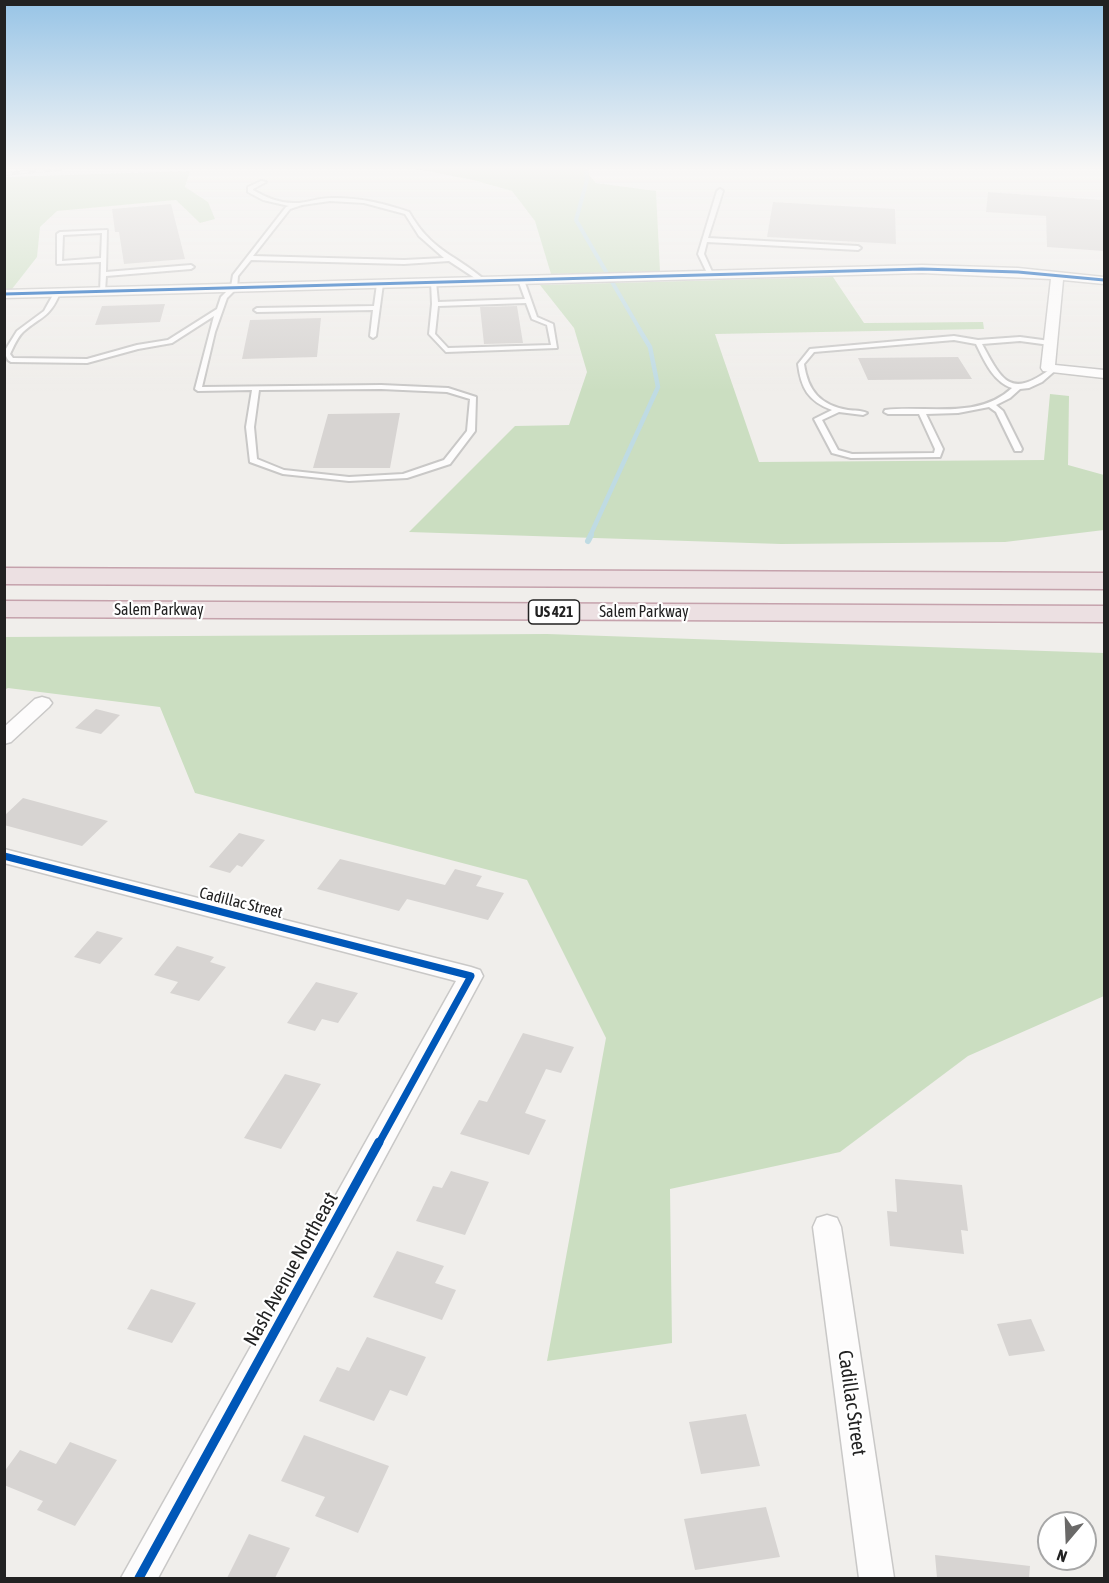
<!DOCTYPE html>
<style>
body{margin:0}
#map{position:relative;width:1109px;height:1583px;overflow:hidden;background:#f0eeeb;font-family:"Asap Condensed",sans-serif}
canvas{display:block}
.frame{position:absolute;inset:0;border:6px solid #222;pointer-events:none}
.north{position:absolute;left:1037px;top:1511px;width:60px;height:60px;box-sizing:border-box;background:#fff;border:2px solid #a7a7a7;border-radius:50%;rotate:199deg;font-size:16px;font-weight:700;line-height:24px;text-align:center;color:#222}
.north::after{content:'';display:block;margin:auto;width:21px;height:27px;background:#6a6968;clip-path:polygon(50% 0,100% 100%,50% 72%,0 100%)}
</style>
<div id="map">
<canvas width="1109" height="1583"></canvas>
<div class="frame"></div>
<div class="north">N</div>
</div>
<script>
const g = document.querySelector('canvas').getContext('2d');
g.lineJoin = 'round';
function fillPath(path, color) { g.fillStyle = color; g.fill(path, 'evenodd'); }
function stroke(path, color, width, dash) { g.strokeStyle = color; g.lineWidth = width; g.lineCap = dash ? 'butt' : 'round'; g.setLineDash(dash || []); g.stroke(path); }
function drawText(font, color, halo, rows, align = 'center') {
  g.font = font + ' "Asap Condensed",sans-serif'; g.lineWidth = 4.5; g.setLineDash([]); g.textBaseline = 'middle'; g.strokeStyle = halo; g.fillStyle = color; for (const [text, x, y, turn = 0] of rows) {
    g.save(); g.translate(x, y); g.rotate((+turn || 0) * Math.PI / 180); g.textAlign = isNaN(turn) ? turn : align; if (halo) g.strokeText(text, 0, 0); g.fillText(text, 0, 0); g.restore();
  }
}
const forest = new Path2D(`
 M417,169H584L596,183L656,191L660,271L551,274L535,221L512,191L473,180Z
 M190,171L185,187L208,202L215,219L200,223L176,200L57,211L40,227L37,257L12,289H5V177Z
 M833,277L864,323L983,322L984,329L715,334L759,462L1044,460L1050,394L1069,396L1068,465L1104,475V530L1005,542L781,544L409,532L515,426L569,425L587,372L574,328L540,285Z
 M547,634L1104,653V996L968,1056L840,1152L670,1189L672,1343L547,1361L606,1038L527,880L195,793L160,707L8,688L4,690L5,637Z`);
const streamFar2 = new Path2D(`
 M586,169L587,180L576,220L640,330`);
const streamFar1 = new Path2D(`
 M590,536L658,387L650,347L639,329`);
const stream = new Path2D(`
 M588,541L591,535`);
const building = new Path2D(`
 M988,192L1102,200L1104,251L1047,247L1046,216L986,212Z
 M773,202L895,209L896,244L767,237Z
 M171,204L185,259L124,264L119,232H115L112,209Z
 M165,304L160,322L95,325L102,306Z
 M517,306L523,343L484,344L480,307Z
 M321,318L317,357L242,359L250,320Z
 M958,357L972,379L868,380L858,358Z
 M400,413L390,468H313L328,414Z
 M96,709L120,715L101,734L75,728Z
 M23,798L108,821L82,846L4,825V816Z
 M239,833L265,840L242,867L237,865L230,873L209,867Z
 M340,859L445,885L455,869L482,876L476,886L504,893L488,920L407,899L399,911L317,889Z
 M97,931L123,938L100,964L74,957Z
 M177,946L214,957L210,962L226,967L199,1001L170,993L178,982L154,975Z
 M316,982L358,993L338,1023L322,1019L315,1031L287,1023Z
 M523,1033L574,1047L561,1073L546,1069L525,1113L546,1120L529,1155L460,1134L479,1100L487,1102Z
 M285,1074L321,1084L281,1149L244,1138Z
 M451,1171L489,1182L465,1235L416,1221L433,1186L442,1188Z
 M895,1179L962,1185L968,1231L961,1230L964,1254L890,1246L887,1211L897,1212Z
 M397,1251L444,1266L435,1283L456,1290L442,1320L373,1297Z
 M151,1289L196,1303L172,1343L127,1329Z
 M1031,1319L1045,1351L1009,1356L997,1324Z
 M367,1337L426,1357L407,1396L390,1390L374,1421L319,1401L337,1367L349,1371Z
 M746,1414L760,1466L701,1474L689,1422Z
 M304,1435L389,1466L358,1533L315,1516L325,1497L281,1481Z
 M70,1442L117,1460L75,1526L37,1510L43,1501L4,1485V1472L20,1450L56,1464Z
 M766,1507L780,1557L695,1570L684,1519Z
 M249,1534L290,1548L275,1578H227Z
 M935,1555L1030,1566L1029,1578H937Z`);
const service = new Path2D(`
 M261,181L266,182L253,189V190C265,197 279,203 293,203C304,204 318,198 330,198C357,197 384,203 409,212C432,252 455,254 486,281L481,282L449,261L404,264L251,260L238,276L237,288L227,298L215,332L202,387L381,385L448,388L476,397L475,431L450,464L407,478L349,481L283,474L250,462L246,427L252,390L198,391L195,389L214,316L172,343L138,349L87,363L11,362L8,360L4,352L17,331L44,311L54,293L57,291L60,293C49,319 41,316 23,332C17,338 14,346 10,354L13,358L87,359L137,345L168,340L217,309L221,297L231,287L233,275L286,207L289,206L263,200L248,192V187ZM330,201L364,203L405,214L419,236L444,258L404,260L253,256L290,209L302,205ZM381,389L447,392L470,399L467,431L444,460L403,474L349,477L284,470L257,459L254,427L259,390Z
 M720,189L723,191L708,238L858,246L861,248L858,250L707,242L704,254L713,274L708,275L698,254L717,191Z
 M107,230L106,272L191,265L194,267L191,269L106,276L105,292L100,293L101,262L57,264V234L60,232ZM102,233L101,258L62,261L63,235Z
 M521,278L524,280L537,317L553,324L557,348L446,352L429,334L432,304L431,281L436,282L438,302L525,299L518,280ZM526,303L532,319L547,325L551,345L448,348L435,334L438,306Z
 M380,282L383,284L376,336L373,338L370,336L373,310L257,312L254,310L257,308L374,306L377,284Z
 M954,336L978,340L1020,337L1050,341L1053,343L1050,345L1020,341L982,344C1003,383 1011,398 1052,368L1057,369L1042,382L1029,388L1020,389L1010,398L996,405L1003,411L1022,449L1021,451H1015L996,412L989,407L958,413L926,414L943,449L940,457L851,458L832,453L814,419L832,410C808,401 801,388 798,364L810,349ZM954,340L976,344C984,360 993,382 1012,388C978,420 927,405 885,410L884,412L888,414H919L935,449L934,453L852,454L838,450L822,420L839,412L863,415L867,413C861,410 854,411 848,410C820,405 808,391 804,364L814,352Z`);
const minor = new Path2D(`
 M922,265L1018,268L1104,277V284L1063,280L1055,365L1104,370V378L1043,371L1041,368L1051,279L922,273L4,298V290Z
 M42,697L49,699L52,703L49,707L11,742L4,744V727L35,699Z
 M4,849L471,967L480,970L483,976L158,1578H121L456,981L4,863Z
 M827,1215L837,1218L841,1227L894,1578H859L813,1227L817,1218Z`);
const motorway = new Path2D(`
 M4,568L1104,573V589L4,584Z
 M4,601L1104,606V622L4,617Z`);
const rail = new Path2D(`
 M4,174L60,169`);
const cyclewayFar2 = new Path2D(`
 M4,294L922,269L1018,272L1104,280`);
const cyclewayFar1 = new Path2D(`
 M4,856L471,976L379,1143`);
const cycleway = new Path2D(`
 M139,1578L379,1142`);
const shields = [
 [554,612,51]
];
const shieldNames = [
 ["US 421",554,612]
];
const streetNames = [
 ["Salem Parkway",159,610],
 ["Salem Parkway",644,612],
 ["Cadillac Street",241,903,14]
];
const nearStreetnames = [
 ["Nash Avenue Northeast",291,1269,-61],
 ["Cadillac Street",852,1403,82]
];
fillPath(forest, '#cbdec1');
stroke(streamFar2, '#bfdbe3', 4);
stroke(streamFar1, '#bfdbe3', 4.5);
stroke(stream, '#bfdbe3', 6);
fillPath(building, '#d7d4d2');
stroke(service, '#c9c8c7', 4);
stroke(minor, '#c9c8c7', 3);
stroke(motorway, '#c5a2ac', 3);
fillPath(service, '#fdfcfc');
fillPath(minor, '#fdfcfc');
fillPath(motorway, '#ece0e2');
stroke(rail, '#ccc', 4);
stroke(rail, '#fff', 2, [8]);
stroke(cyclewayFar2, '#0057b8', 3);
stroke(cyclewayFar1, '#0057b8', 7);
stroke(cycleway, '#0057b8', 9);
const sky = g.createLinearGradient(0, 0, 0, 391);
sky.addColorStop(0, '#97c4e6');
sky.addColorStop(0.43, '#f8f7f6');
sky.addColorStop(1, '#f8f7f600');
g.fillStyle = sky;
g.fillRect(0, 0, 1109, 391);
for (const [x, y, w] of shields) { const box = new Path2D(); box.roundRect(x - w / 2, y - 12, w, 24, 4.5); g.fillStyle = '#fff'; g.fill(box); stroke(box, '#222', 1.5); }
drawText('bold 15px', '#222', null, shieldNames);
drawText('16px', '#222', '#fff', streetNames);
drawText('20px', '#222', '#fff', nearStreetnames);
</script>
